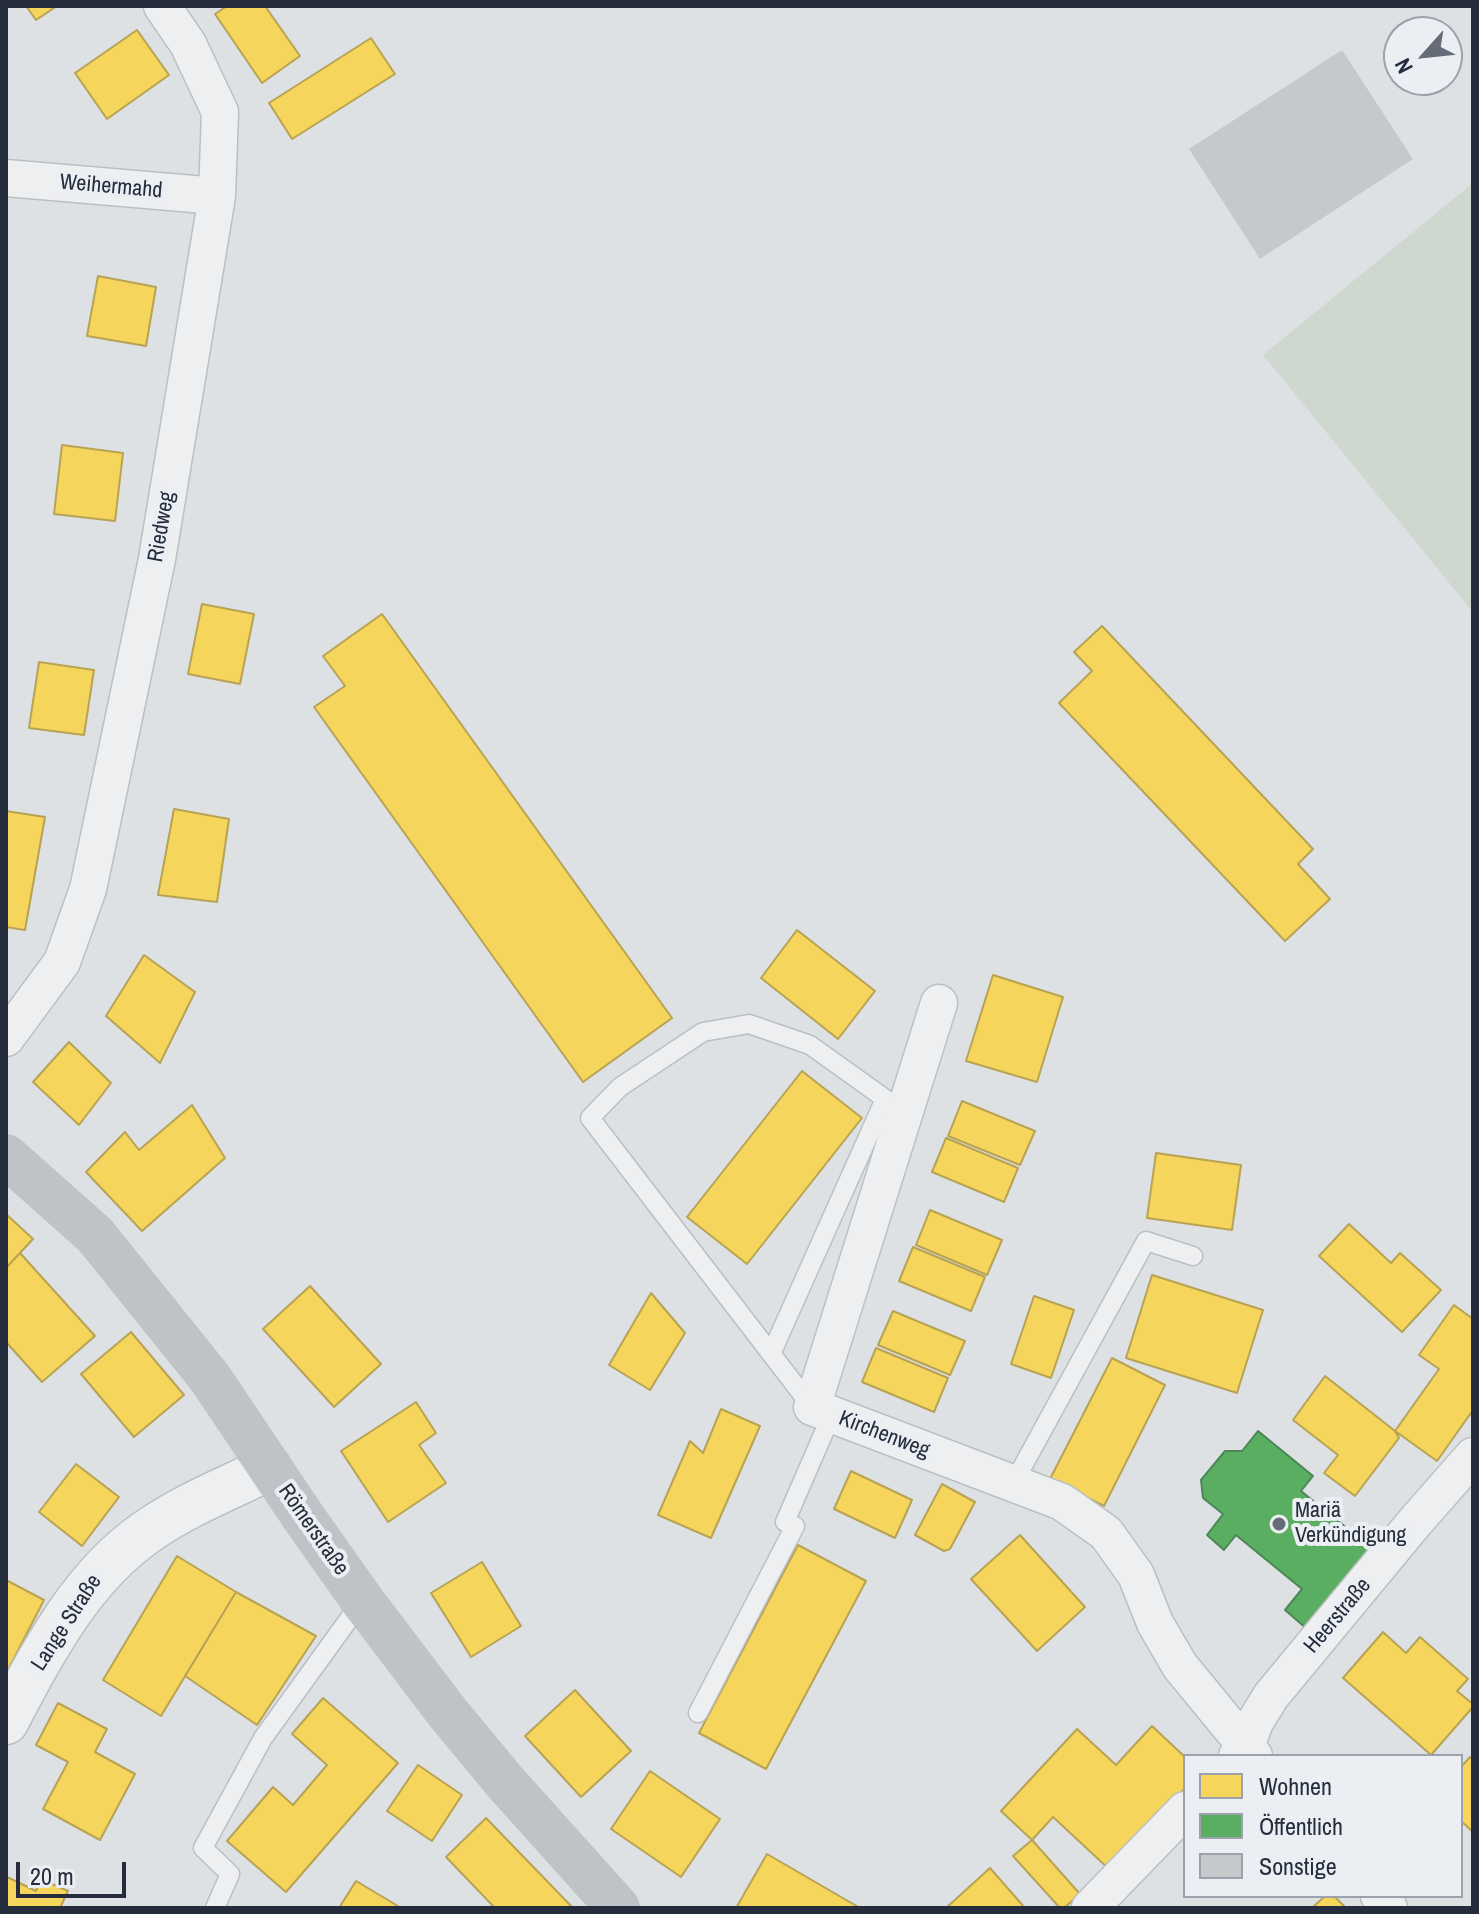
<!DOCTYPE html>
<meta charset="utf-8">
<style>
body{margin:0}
#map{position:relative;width:1479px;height:1914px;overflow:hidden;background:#dee1e4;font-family:"Archivo Narrow",sans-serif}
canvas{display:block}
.frame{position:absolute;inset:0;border:8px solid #252d3d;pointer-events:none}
.legend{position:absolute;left:1183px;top:1754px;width:280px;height:144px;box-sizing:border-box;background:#ebeff4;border:2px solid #9ca1ab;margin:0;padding:10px 14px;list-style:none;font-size:24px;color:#252d3d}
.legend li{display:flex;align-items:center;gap:16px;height:40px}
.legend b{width:40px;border:2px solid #9ca1ab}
.north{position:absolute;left:1383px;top:16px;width:80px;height:80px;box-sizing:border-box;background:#ebeff4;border:2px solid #9ca1ab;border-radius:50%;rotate:243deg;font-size:22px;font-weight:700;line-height:32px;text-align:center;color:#252d3d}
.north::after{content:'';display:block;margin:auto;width:28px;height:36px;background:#666c77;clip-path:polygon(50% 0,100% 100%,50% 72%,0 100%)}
.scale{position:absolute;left:16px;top:1862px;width:110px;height:36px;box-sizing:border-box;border:4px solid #252d3d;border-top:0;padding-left:10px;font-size:24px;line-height:28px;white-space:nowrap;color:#252d3d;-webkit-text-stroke:6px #ebeff4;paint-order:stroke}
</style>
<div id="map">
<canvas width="1479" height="1914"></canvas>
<div class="frame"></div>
<ul class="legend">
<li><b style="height:22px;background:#f6d55c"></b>Wohnen</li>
<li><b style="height:22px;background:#5aae61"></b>Öffentlich</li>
<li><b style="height:22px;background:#c6c9cc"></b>Sonstige</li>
</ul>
<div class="north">N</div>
<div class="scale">20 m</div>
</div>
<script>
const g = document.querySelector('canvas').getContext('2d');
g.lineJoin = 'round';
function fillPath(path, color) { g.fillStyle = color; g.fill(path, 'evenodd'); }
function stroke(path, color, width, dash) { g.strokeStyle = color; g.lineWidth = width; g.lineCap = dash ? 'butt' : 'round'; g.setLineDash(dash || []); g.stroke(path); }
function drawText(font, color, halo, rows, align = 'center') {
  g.font = font + ' "Archivo Narrow",sans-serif'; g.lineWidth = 8; g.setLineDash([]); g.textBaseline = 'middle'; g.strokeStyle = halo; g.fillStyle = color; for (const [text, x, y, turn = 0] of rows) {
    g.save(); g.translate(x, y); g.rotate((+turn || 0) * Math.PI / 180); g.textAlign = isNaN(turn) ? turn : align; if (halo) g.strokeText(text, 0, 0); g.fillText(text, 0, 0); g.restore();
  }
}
const green = new Path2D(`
 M1473,183V612L1263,355Z`);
const homes = new Path2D(`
 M26,6H57L36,20Z
 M227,6H265L300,56L262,83L215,14Z
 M137,30L169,75L107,119L75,73Z
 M371,38L395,74L292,139L269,103Z
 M98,276L156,287L146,346L87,336Z
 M62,445L123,453L115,521L54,514Z
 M202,604L254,614L240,684L188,674Z
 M382,614L672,1018L583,1082L314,707L345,686L323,656Z
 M1102,626L1313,849L1298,864L1330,899L1285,941L1059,703L1092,671L1074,652Z
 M39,662L94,670L84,735L29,728Z
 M174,809L229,819L217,902L158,895Z
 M6,811L45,817L25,930L6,927Z
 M797,930L875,991L838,1039L761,978Z
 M144,955L195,992L160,1063L106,1016Z
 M993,975L1063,997L1037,1082L966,1061Z
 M69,1042L111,1083L79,1125L33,1082Z
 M802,1071L862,1118L747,1264L687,1217Z
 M962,1101L1035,1131L1020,1165L948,1136Z
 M192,1105L225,1158L142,1231L86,1172L125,1132L139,1150Z
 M946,1138L1018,1168L1004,1202L932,1172Z
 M1156,1153L1241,1165L1232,1230L1147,1218Z
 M930,1210L1002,1240L987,1275L916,1245Z
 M6,1214L33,1239L6,1268Z
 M1349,1224L1391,1263L1400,1253L1441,1290L1402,1332L1319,1256Z
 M913,1247L985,1277L971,1311L899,1281Z
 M20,1253L95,1336L42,1382L6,1342V1268Z
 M1152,1275L1263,1310L1237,1393L1126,1358Z
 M310,1286L381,1364L334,1407L263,1329Z
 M651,1293L685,1333L650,1390L609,1365Z
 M1034,1296L1074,1310L1051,1378L1011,1364Z
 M1454,1305L1473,1319V1410L1437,1461L1395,1431L1439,1369L1419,1355Z
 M893,1311L965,1341L950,1375L878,1345Z
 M131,1332L184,1395L134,1437L81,1374Z
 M876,1348L948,1378L934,1412L862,1382Z
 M1112,1358L1165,1385L1104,1506L1050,1479Z
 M1325,1376L1395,1431L1399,1438L1355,1496L1324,1473L1338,1455L1293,1420Z
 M416,1402L436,1433L419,1445L446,1483L388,1522L341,1451Z
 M721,1409L760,1426L711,1538L658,1515L690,1441L703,1453Z
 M76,1464L119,1497L82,1546L39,1512Z
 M851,1471L912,1500L895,1538L834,1509Z
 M942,1484L975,1502L950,1549L944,1551L915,1535Z
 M1020,1535L1085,1607L1037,1651L971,1579Z
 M798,1545L866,1581L766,1769L699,1733Z
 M177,1556L236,1592L161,1716L103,1680Z
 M482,1562L521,1626L471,1657L431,1593Z
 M6,1580L44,1600L6,1674Z
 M236,1592L316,1636L257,1725L185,1676Z
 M1383,1632L1406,1653L1420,1637L1468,1679L1457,1691L1473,1704V1707L1431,1755L1343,1678Z
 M575,1690L631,1751L581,1797L525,1736Z
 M323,1698L398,1763L286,1892L227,1841L273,1787L293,1805L327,1765L292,1734Z
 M58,1703L107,1729L95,1752L135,1774L100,1840L43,1809L68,1762L36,1745Z
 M1152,1726L1185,1757V1788L1110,1870L1053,1817L1032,1840L1001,1811L1077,1729L1116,1765Z
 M1470,1757L1473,1760V1832L1461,1821V1767Z
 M418,1765L462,1795L432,1841L387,1811Z
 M650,1771L720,1819L681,1877L611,1829Z
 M486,1818L573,1908H495L446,1857Z
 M1032,1840L1080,1894L1064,1908H1060L1013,1856Z
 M767,1854L860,1908H736Z
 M990,1868L1025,1908H946Z
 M7,1877L36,1891L41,1879L68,1891L60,1908H6Z
 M356,1881L398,1906L396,1908H339Z
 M1325,1896H1334L1346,1908H1312Z`);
const public = new Path2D(`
 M1258,1431L1313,1476L1301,1491L1380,1555L1314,1635L1285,1610L1302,1589L1236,1535L1224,1550L1207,1535L1223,1514L1203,1498L1201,1480L1225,1451H1242Z`);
const building = new Path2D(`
 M1342,50L1413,159L1260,259L1189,149Z`);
const service = new Path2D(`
 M771,1354L885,1099
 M812,1407L590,1118L620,1087L703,1032L749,1024L810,1045L905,1113
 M1013,1484L1146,1241L1193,1256
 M698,1713L795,1526L785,1522L832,1414
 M215,1908L230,1874L203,1848L263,1738L362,1601`);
const minor = new Path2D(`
 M6,178L217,196
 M939,1003L812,1407L1062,1502L1106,1533L1136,1575L1155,1623L1180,1666L1254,1756
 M6,1038L62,962L88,889L157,559L217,196L220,112L188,44L162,6
 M1237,1756L1246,1747L1255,1722L1271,1696L1415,1522L1473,1456
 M1379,1896L1389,1908
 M1090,1908L1185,1810`);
const tertiary = new Path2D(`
 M6,1722C43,1652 81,1577 148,1531C185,1505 229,1488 269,1468`);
const secondary = new Path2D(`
 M6,1156L95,1235L210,1378L304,1518L362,1600L447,1712L505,1782L618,1908`);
const markers = [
 [1279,1524,8,"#666c77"]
];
const streetNames = [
 ["Weihermahd",111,187,5],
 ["Riedweg",162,527,-80],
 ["Kirchenweg",884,1435,21],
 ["Römerstraße",313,1530,55],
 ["Heerstraße",1338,1616,-50],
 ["Lange Straße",67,1623,-57]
];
const poiNames = [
 ["Mariä",1295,1511],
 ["Verkündigung",1295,1536]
];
fillPath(green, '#ced8ce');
fillPath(homes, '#f6d55c');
stroke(homes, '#b7a353', 2);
fillPath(public, '#5aae61');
stroke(public, '#4a8756', 2);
fillPath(building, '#c6c9cc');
stroke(service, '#bcbfc2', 21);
stroke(minor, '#bcbfc2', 39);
stroke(tertiary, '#bcbfc2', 47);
stroke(service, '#edeff1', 18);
stroke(minor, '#edeff1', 36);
stroke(tertiary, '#edeff1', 44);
stroke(secondary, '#bfc2c7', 44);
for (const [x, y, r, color] of markers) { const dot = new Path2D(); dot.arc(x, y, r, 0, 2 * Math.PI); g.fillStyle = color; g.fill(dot); stroke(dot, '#ebeff4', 3); }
drawText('22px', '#252d3d', '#ebeff4', streetNames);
drawText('22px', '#252d3d', '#ebeff4', poiNames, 'left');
</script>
